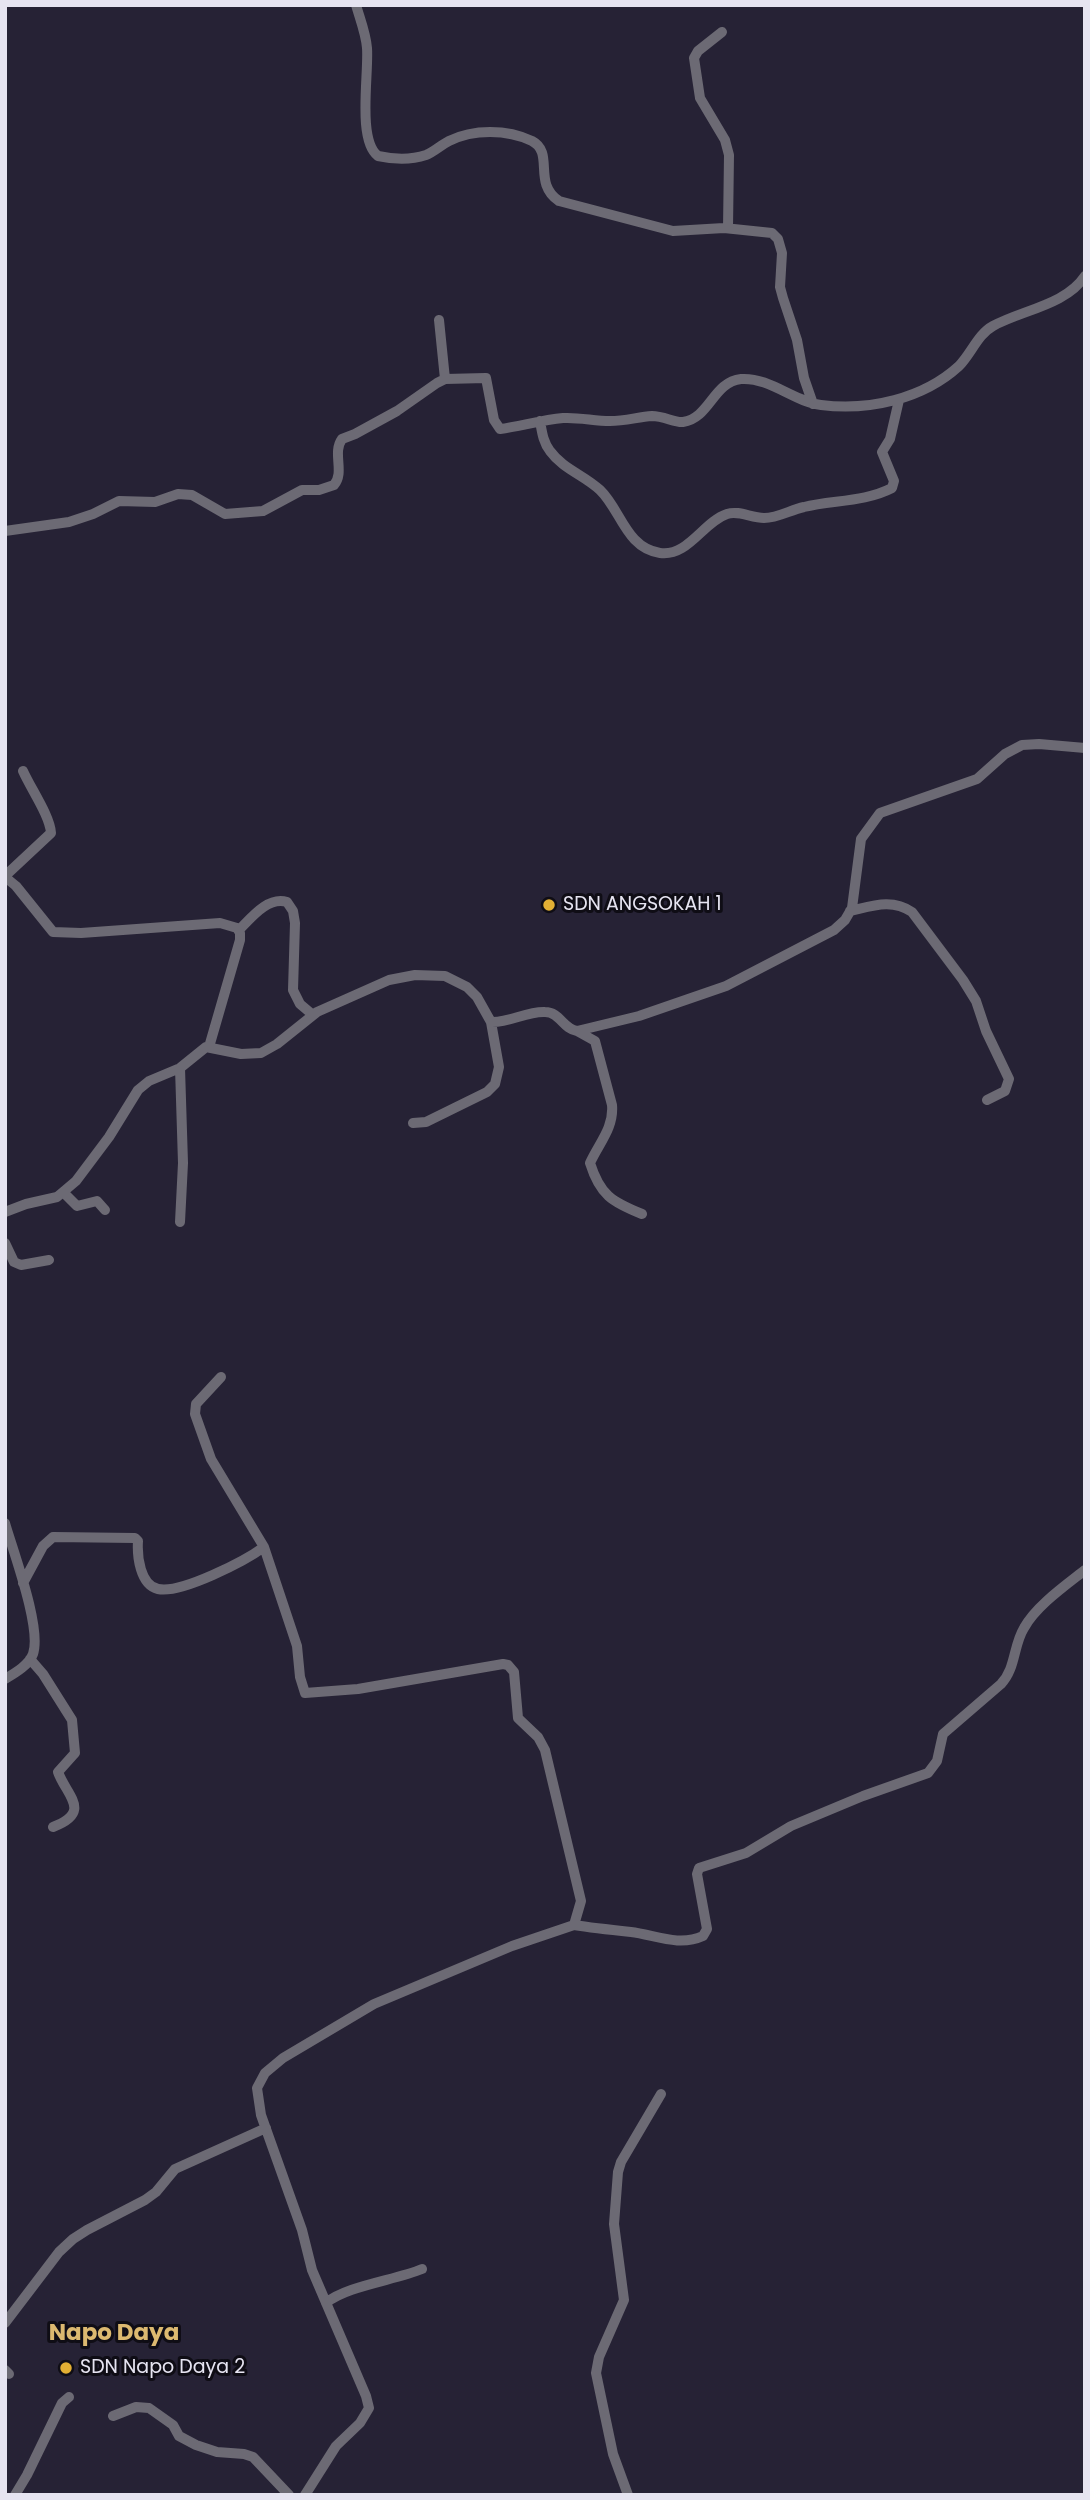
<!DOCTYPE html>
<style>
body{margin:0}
#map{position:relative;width:1090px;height:2500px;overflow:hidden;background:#262235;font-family:Poppins,sans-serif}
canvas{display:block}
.frame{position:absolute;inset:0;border:7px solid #e6e4f1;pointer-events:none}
</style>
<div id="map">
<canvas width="1090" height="2500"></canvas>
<div class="frame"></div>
</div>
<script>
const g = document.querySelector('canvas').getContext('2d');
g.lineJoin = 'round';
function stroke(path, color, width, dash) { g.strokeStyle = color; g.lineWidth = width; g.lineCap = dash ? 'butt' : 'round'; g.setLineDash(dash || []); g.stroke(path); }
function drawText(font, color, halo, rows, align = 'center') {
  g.font = font + ' Poppins,sans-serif'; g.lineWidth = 6; g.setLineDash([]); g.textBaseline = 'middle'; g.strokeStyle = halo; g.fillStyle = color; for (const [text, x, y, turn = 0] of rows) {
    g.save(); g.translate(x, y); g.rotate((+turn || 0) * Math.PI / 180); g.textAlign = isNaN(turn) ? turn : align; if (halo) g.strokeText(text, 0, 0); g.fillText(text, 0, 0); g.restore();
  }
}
const minor = new Path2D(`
 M356,5C360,19 366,34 367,48C369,74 357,140 378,156C392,159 411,160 426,155C434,152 441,145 449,141C473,129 507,129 532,141C555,153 532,183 559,201L673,231L724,228L772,233L778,239L782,253L780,287L783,298L797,340L804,378L813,404
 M722,32L698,51L694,58L700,98L725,140L729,155L728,228
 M439,320L445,379
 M540,421C542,432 543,442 550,451C563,469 584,475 600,490C621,510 626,548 660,553C688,557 703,522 727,514C739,510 751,518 764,518C778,518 790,510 804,507C833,500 865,502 892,488L894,481L882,452L890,439L899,400
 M5,531L69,522L93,514L119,501L155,502L178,494L192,495L225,514L263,511L302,490H319L334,485C345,472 332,453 342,439L355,434L397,411L437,383L445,379L486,378L494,420L500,429C521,426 542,420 563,418C579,417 594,421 610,421C625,421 638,417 652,416C664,416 675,423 683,422C710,418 713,382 741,379C770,377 794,402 821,405C869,411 923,399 959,366C971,354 978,334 993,326C1022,310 1066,305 1085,276
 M5,876L51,833C50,816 31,789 23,771
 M5,877L16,886L53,932L81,933L220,923L237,928L240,933V940L209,1047
 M850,911C872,906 892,898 912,912L963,980L976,1001L986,1031L1009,1079L1005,1091L987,1100
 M239,930C251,918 268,896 287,902L293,911L295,923L293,990L300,1004L313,1015
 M577,1031L595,1041L612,1105C614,1128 599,1143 590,1163C600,1195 612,1202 642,1214
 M180,1068L183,1163L180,1222
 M413,1123L426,1122L487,1092L495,1084L499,1067L491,1022
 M63,1192L77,1206L97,1201L105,1210
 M5,1212L26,1204L57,1197L63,1192L76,1181L109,1137L138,1090L149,1081L180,1068L206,1047L241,1054L261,1053L277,1044L317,1012L389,980L415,975L445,976L467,987L477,997L491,1022C509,1023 527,1011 545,1012C560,1012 563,1029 577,1031L639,1016L726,986L834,930L845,920L852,908L861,839L880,813L977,779L1005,754L1022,745L1039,744L1085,748
 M5,1243L14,1262L21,1265L49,1260
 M221,1377L196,1404L195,1414L211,1459L264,1547L297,1646L300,1677L305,1693L358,1689L503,1664L508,1665L514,1672L518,1718L538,1737L545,1750L581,1901L574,1925L512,1946L374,2004L283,2058L265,2073L257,2088L261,2115L302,2230L312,2270L366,2396L369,2408L360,2423L336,2446L305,2495
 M5,1523C13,1551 42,1628 33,1654C29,1665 15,1673 5,1679
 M23,1583L43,1546L53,1537L135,1538L138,1541C137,1556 140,1585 158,1589C181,1594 245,1561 264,1547
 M30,1659L43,1674L72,1720L75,1753L58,1772C66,1795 93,1812 53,1827
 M574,1925C593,1928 612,1930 631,1932C655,1935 679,1947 703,1936L707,1929L697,1874L699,1868L746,1853L791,1826L863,1796L928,1773L937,1761L943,1734L1001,1684C1016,1668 1013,1646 1024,1628C1036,1606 1066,1585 1085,1570
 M326,2303C346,2286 396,2280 422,2269
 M5,2323L59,2252L73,2239L87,2230L145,2200L156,2192L175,2169L266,2128
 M5,2370L9,2374
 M113,2416L136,2407L149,2408L173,2425L179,2436L196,2445L217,2452L244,2454L253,2457L289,2495
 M15,2495L27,2475L62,2403L69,2397
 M628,2495L613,2454L596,2373L599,2357L624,2300L614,2224L618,2172L621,2162L661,2094`);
const markers = [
 [549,905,7,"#e2af34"],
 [66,2368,7,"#e2af34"]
];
const poiNames = [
 ["SDN ANGSOKAH 1",563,905],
 ["SDN Napo Daya 2",80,2368]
];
const quarterNames = [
 ["Napo Daya",114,2334]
];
stroke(minor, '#6c6a74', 10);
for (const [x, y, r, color] of markers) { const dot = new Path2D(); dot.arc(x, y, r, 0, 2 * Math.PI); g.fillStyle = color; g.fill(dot); stroke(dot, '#0f0d15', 2.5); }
drawText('19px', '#e6e4f1', '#0f0d15', poiNames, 'left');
drawText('bold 23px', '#dcb970', '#0f0d15', quarterNames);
</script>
